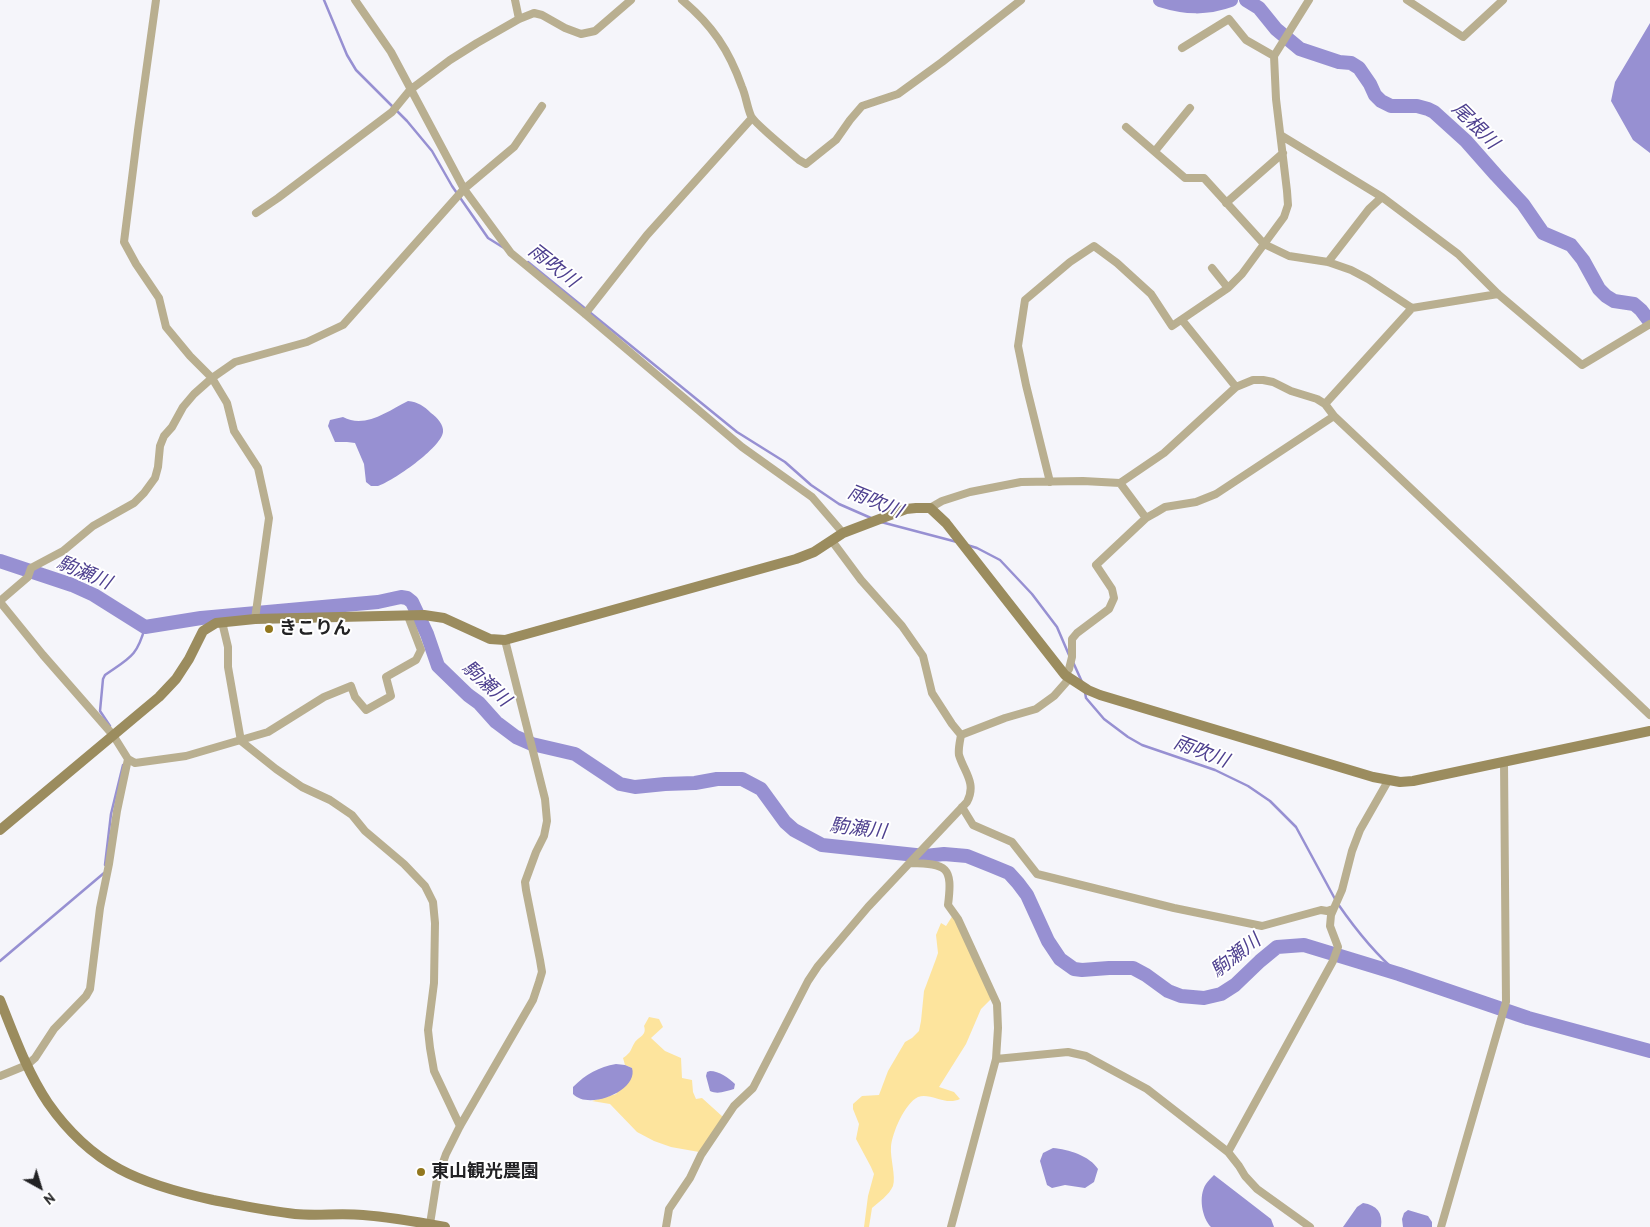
<!DOCTYPE html>
<meta charset="utf-8">
<style>
body{margin:0}
#map{position:relative;width:1650px;height:1227px;overflow:hidden;background:#f5f5fa;font-family:"PT Sans",sans-serif}
canvas{display:block}
.north{position:absolute;left:15px;top:1162px;width:50px;height:50px;-webkit-text-stroke:4px #fff;paint-order:stroke;rotate:141deg;font-size:14px;font-weight:700;line-height:20px;text-align:center;color:#222224}
.north::after{content:'';display:block;margin:auto;width:18px;height:22px;background:#222224;clip-path:polygon(50% 0,100% 100%,50% 72%,0 100%)}
</style>
<div id="map">
<canvas width="1650" height="1227"></canvas>
<div class="north">N</div>
</div>
<script>
const g = document.querySelector('canvas').getContext('2d');
g.lineJoin = 'round';
function fillPath(path, color) { g.fillStyle = color; g.fill(path, 'evenodd'); }
function stroke(path, color, width, dash) { g.strokeStyle = color; g.lineWidth = width; g.lineCap = dash ? 'butt' : 'round'; g.setLineDash(dash || []); g.stroke(path); }
function drawText(font, color, halo, rows, align = 'center') {
  g.font = font + ' "PT Sans","Noto Sans JP",sans-serif'; g.lineWidth = 4; g.setLineDash([]); g.textBaseline = 'middle'; g.strokeStyle = halo; g.fillStyle = color; for (const [text, x, y, turn = 0] of rows) {
    g.save(); g.translate(x, y); g.rotate((+turn || 0) * Math.PI / 180); g.textAlign = isNaN(turn) ? turn : align; if (halo) g.strokeText(text, 0, 0); g.fillText(text, 0, 0); g.restore();
  }
}
const green = new Path2D(`
 M953,915L992,998L981,1009L966,1044L939,1087L954,1092L960,1099C945,1106 930,1092 918,1097C905,1103 892,1133 891,1147C890,1158 896,1176 893,1186C889,1195 879,1202 872,1208L869,1227H864L868,1196L874,1174L871,1167L856,1139L859,1124L853,1109V1104L862,1096L879,1095L888,1071L905,1042L912,1038L919,1031L921,1021L924,991L936,959L938,953L936,935L941,923L946,926Z
 M649,1017L659,1019L663,1027L651,1038L665,1051L681,1058L682,1078L692,1080L693,1092L696,1099L702,1098L723,1117L699,1152L671,1147L654,1141L637,1132L610,1104L592,1101L616,1094L632,1068L625,1065L623,1058C632,1052 630,1050 635,1042C640,1036 647,1035 644,1026Z`);
const water = new Path2D(`
 M1650,23V153L1633,140L1611,101L1615,82Z
 M408,401C418,402 424,406 431,413C437,417 444,425 443,432C441,448 393,481 378,486C377,486 372,486 371,486L366,482L364,464L355,443L347,442H335L328,426L330,420L343,417C365,429 388,411 408,401Z
 M616,1064L625,1065L632,1068C639,1090 589,1111 573,1094V1087C586,1074 599,1067 616,1064Z
 M710,1071C719,1071 729,1078 735,1084L734,1089C726,1091 718,1095 710,1091L706,1076L707,1072Z
 M1053,1148C1068,1149 1090,1156 1098,1169L1094,1182L1085,1188L1065,1185L1052,1188L1047,1185L1040,1161L1043,1153Z
 M1214,1175L1271,1219L1274,1227H1211C1202,1218 1198,1196 1206,1184C1208,1181 1211,1178 1214,1175Z
 M1363,1203C1377,1205 1383,1213 1381,1227H1343L1357,1207Z
 M1408,1210L1428,1216L1432,1222V1227H1403L1402,1219L1404,1213Z`);
const stream = new Path2D(`
 M324,0L347,55L356,70L407,121L432,151L452,186L488,238L504,248
 M528,262L737,432L785,462L811,485L839,504L871,518
 M881,522L957,542
 M967,545L977,548L1000,560L1032,594L1057,627L1069,655
 M1073,662L1082,682
 M1085,692L1086,698L1104,719L1128,737L1142,745L1215,770L1248,786L1270,801L1296,827L1335,899
 M110,726L100,711L103,679L105,675C129,658 137,657 145,627
 M105,865L111,814L123,765
 M1338,904C1356,930 1375,954 1399,974
 M0,961L104,873`);
const river = new Path2D(`
 M1160,0C1186,8 1206,9 1231,0
 M1246,0L1259,8L1276,29L1300,49L1339,62L1351,63L1359,68L1370,84L1375,95L1381,101L1391,106H1417L1428,109L1434,112L1466,141L1496,175L1523,204L1543,233L1571,245L1583,260L1599,289L1606,296L1614,301L1634,304L1641,310L1650,322
 M0,561L72,585L94,595L145,627L201,618L378,602L401,597L407,598L412,602L427,634L438,666L468,695L479,703L496,722L516,737L532,744L575,754L620,784L635,787L665,784L695,783L717,779H742L761,789L785,822L794,830L822,845L925,856L944,854L967,856L992,866L1009,873L1018,883L1027,895L1048,941L1060,959L1074,969L1082,970L1109,968H1133L1146,975L1168,991L1181,996L1204,998L1221,994L1235,985L1260,961L1277,947L1304,945L1399,974L1528,1018L1650,1051`);
const street = new Path2D(`
 M156,0L138,130L124,242L136,264L159,298L166,327L190,356L212,378L227,403L234,431L258,468L269,518L255,619
 M355,0L391,52L464,189L511,253L585,314L742,447L812,497L843,533
 M515,0L519,19
 M682,0C712,25 729,50 742,87C746,96 747,107 751,116C754,123 791,153 799,160L806,164L836,140L850,120L862,106L898,94L942,62L1021,0
 M1407,0L1463,37L1503,0
 M1182,48L1229,19L1246,40L1274,56
 M1126,127L1185,178H1204L1264,244L1289,256L1328,262L1351,270L1368,279L1412,308
 M1282,136L1382,197L1458,254L1498,294L1582,365L1650,324
 M1155,151L1190,108
 M1226,203L1283,153
 M256,213L278,198L392,112L410,90L450,60L477,43L519,19L534,13L542,15L565,28L581,34L595,31L631,0
 M1328,262L1369,209L1382,197
 M1212,268L1228,288
 M585,314L647,235L752,118
 M1182,320L1236,387
 M1325,404L1412,308L1498,294
 M1050,482L1026,385L1018,346L1025,300L1070,262L1094,246L1117,263L1151,294L1172,326L1228,288L1242,274L1284,217L1288,205L1287,191L1276,99L1274,56L1309,0
 M1120,483L1146,518
 M930,508L942,501L970,492L1021,482L1083,481L1120,483L1164,453L1236,387L1253,380H1263L1273,382L1291,391L1317,399L1325,404L1334,416L1385,464L1650,715
 M0,601L28,577L31,568L63,551L93,526L134,503L144,493L155,478L158,467L160,446L164,436L172,427L183,407L194,394L212,378L235,362L307,342L343,325L464,189L514,147L542,106
 M0,602L43,655L113,735L128,759L135,763L186,756L268,732L324,697L351,686L355,697L366,710L391,696L386,677L416,660L421,650L408,616
 M222,622L228,647V667L241,741L276,769L302,787L330,800L352,815L365,831L404,864L425,886L433,902L435,923L434,983L428,1030L430,1048L434,1071L460,1126
 M1065,675L1069,669L1072,657V639L1077,633L1109,609L1114,598L1112,589L1096,565L1146,518L1155,513L1165,507L1196,502L1216,494L1334,416
 M961,735L1005,718L1036,709L1054,696L1069,679
 M962,807L973,825L1012,842L1037,874L1174,908L1262,926L1321,910L1327,911L1333,909
 M910,863C947,864 953,866 948,905L958,919L997,1004L998,1028L996,1059L951,1227
 M996,1059L1068,1052L1086,1056L1147,1089L1228,1152L1239,1166L1245,1176L1257,1189L1310,1227
 M0,1076L27,1065L35,1058L54,1029L86,996L90,989L100,908L109,864L117,811L128,759
 M1228,1152L1333,961L1338,947L1330,926L1331,915L1342,890L1352,851L1360,830L1388,781
 M430,1224L437,1179L446,1154L460,1126L533,1000L539,982L542,972L540,960L526,890L525,882L536,852L544,836L547,821L545,799L505,640
 M666,1227L669,1209L690,1178L701,1155L734,1106L753,1088L808,981L818,966L868,907L967,802C977,783 964,772 959,755C958,749 960,741 961,735L952,724L932,693L923,656L902,626L861,580L832,541
 M1441,1227L1506,1002L1504,761`);
const secondary = new Path2D(`
 M0,830L159,697L176,679L189,659L203,631L216,623L255,619L424,615L444,618L490,639L505,640L796,559L814,552L843,533L906,509L916,508H930L946,523L1065,675L1088,690L1100,695L1373,777L1400,782L1413,781L1650,731
 M0,1000C14,1035 27,1072 48,1103C92,1166 140,1184 213,1200C240,1205 267,1211 295,1214C317,1216 340,1213 363,1215C390,1217 418,1222 445,1227`);
const markers = [
 [269,629,5,"#92771e"],
 [421,1172,5,"#92771e"]
];
const poiNames = [
 ["きこりん",279,629],
 ["東山観光農園",431,1172]
];
const waterNames = [
 ["尾根川",1475,126,45],
 ["雨吹川",553,266,38],
 ["雨吹川",875,502,22],
 ["駒瀬川",84,573,23],
 ["駒瀬川",486,684,42],
 ["雨吹川",1201,752,21],
 ["駒瀬川",858,829,7],
 ["駒瀬川",1236,956,-38]
];
fillPath(green, '#fde49d');
fillPath(water, '#9790d2');
stroke(stream, '#9790d2', 2.5);
stroke(river, '#9790d2', 14);
stroke(street, '#b9af90', 8);
stroke(secondary, '#9b8c5e', 10);
for (const [x, y, r, color] of markers) { const dot = new Path2D(); dot.arc(x, y, r, 0, 2 * Math.PI); g.fillStyle = color; g.fill(dot); stroke(dot, '#fff', 2); }
drawText('bold 18px', '#222224', '#fff', poiNames, 'left');
drawText('italic 19px', '#4e408f', '#fff', waterNames);
</script>
